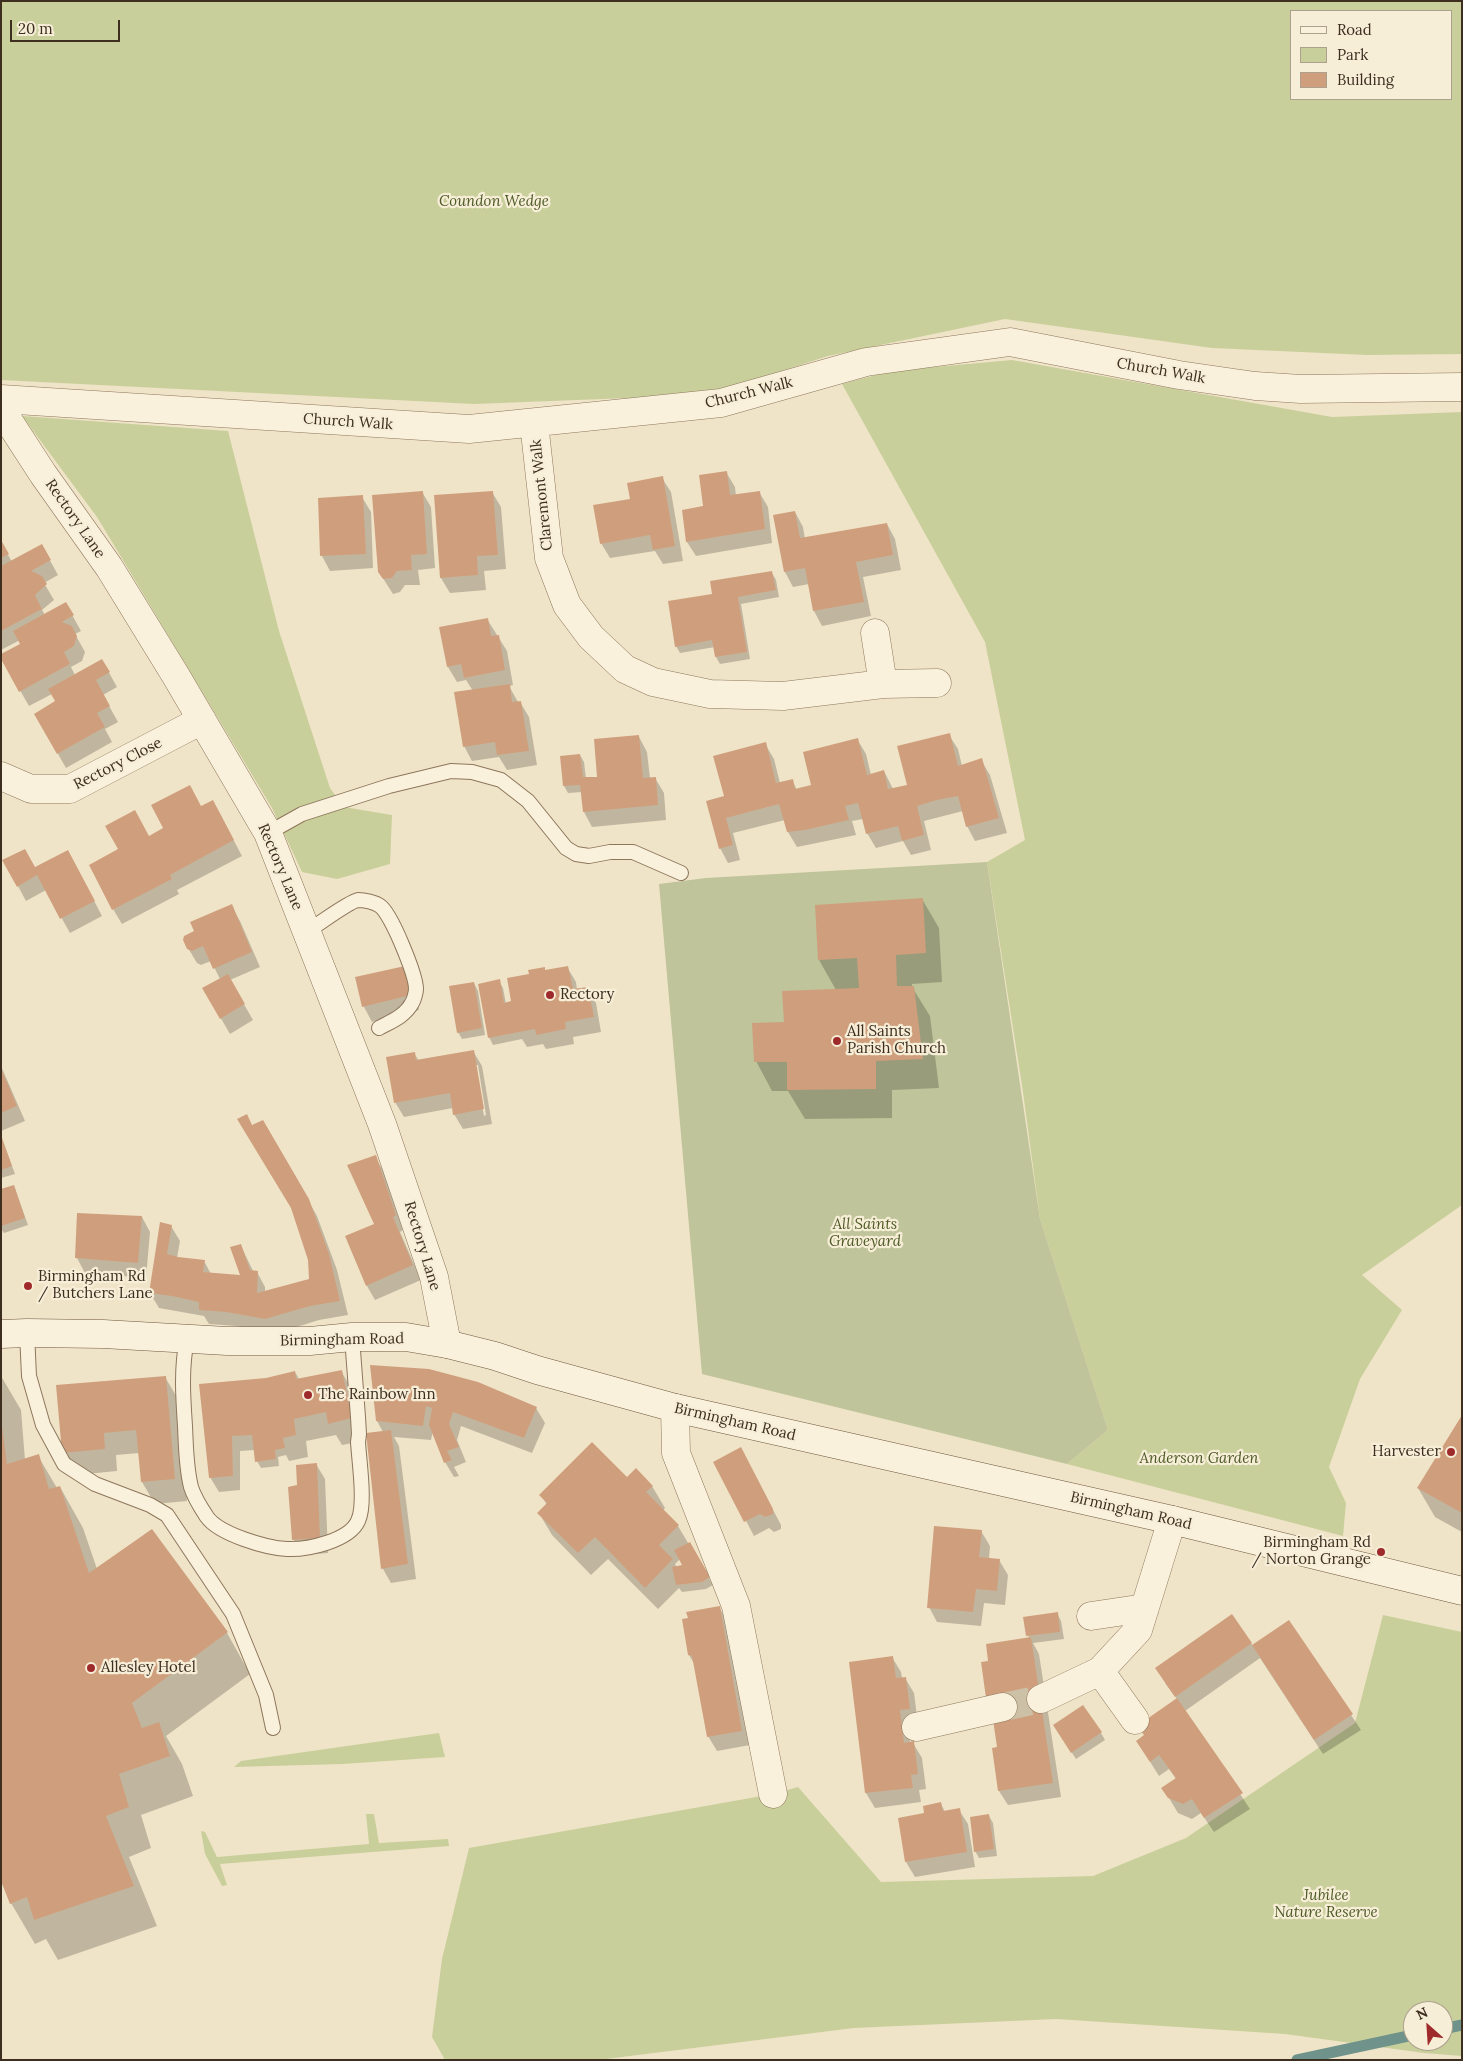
<!DOCTYPE html>
<style>
body{margin:0}
#map{position:relative;width:1463px;height:2061px;overflow:hidden;background:#f0e4c8;font-family:Lora,serif}
canvas{display:block}
.frame{position:absolute;inset:0;border:2px solid #3d2e20;pointer-events:none}
.legend{position:absolute;left:1290px;top:10px;width:162px;height:90px;box-sizing:border-box;background:#f7eed8;border:1px solid #ada18e;margin:0;padding:6px 9px;list-style:none;font-size:15px;color:#3d2e20}
.legend li{display:flex;align-items:center;gap:10px;height:25px}
.legend b{width:25px;border:1px solid #ada18e}
.north{position:absolute;left:1403px;top:2001px;width:50px;height:50px;box-sizing:border-box;background:#f7eed8;border:1px solid #ada18e;border-radius:50%;rotate:334deg;font-size:14px;font-weight:700;line-height:20px;text-align:center;color:#3d2e20}
.north::after{content:'';display:block;margin:auto;width:18px;height:22px;background:#9e2a2b;clip-path:polygon(50% 0,100% 100%,50% 72%,0 100%)}
.scale{position:absolute;left:10px;top:20px;width:110px;height:22px;box-sizing:border-box;border:2px solid #3d2e20;border-top:0;padding-left:6px;font-size:15px;line-height:18px;white-space:nowrap;color:#3d2e20;-webkit-text-stroke:4px #f7eed8;paint-order:stroke}
</style>
<div id="map">
<canvas width="1463" height="2061"></canvas>
<div class="frame"></div>
<ul class="legend">
<li><b style="height:6px;background:#faf1dc"></b>Road</li>
<li><b style="height:14px;background:#c9cf9b"></b>Park</li>
<li><b style="height:14px;background:#cf9f7d"></b>Building</li>
</ul>
<div class="north">N</div>
<div class="scale">20 m</div>
</div>
<script>
const g = document.querySelector('canvas').getContext('2d');
g.lineJoin = 'round';
function fillPath(path, color) { g.fillStyle = color; g.fill(path, 'evenodd'); }
function stroke(path, color, width, dash) { g.strokeStyle = color; g.lineWidth = width; g.lineCap = dash ? 'butt' : 'round'; g.setLineDash(dash || []); g.stroke(path); }
function drawText(font, color, halo, rows, align = 'center') {
  g.font = font + ' Lora,serif'; g.lineWidth = 4.5; g.setLineDash([]); g.textBaseline = 'middle'; g.strokeStyle = halo; g.fillStyle = color; for (const [text, x, y, turn = 0] of rows) {
    g.save(); g.translate(x, y); g.rotate((+turn || 0) * Math.PI / 180); g.textAlign = isNaN(turn) ? turn : align; if (halo) g.strokeText(text, 0, 0); g.fillText(text, 0, 0); g.restore();
  }
}
const green = new Path2D(`
 M1,1H1462V354L1367,355L1212,348L1005,319L828,356L707,395L474,404L1,380ZM1292,11H1452V99H1292Z
 M1012,360L1332,417L1462,412V1205L1362,1275L1402,1310L1360,1379L1329,1467L1346,1503L1343,1536L1067,1464L1108,1430L1040,1219L1023,1092L987,862L1025,840L985,642L842,384L891,371Z
 M22,416L228,431L279,631L330,788L344,807L392,815L390,864L337,879L302,872L272,808L97,517Z
 M1383,1615L1462,1632V2056L1424,2053L1285,2034L1056,2019L854,2028L598,2060H445L432,2037L442,1959L469,1848L773,1794L798,1787L881,1882L1093,1876L1186,1838L1355,1723ZM1413,2011H1443V2041H1413Z
 M439,1733L445,1757L343,1764L234,1767L241,1761Z
 M366,1814H374L379,1843L448,1839L449,1846L220,1864L227,1885L222,1886L205,1854L201,1831L205,1832L217,1857L369,1844Z`);
const cemetery = new Path2D(`
 M987,862L1040,1219L1108,1430L1067,1464L702,1374L659,884L706,878Z`);
const shadow = new Path2D(`
 M726,472L735,487L736,496L759,492L768,507L772,543L696,556L687,542L705,507Z
 M662,478L671,492L683,561L663,564L655,551L610,558L601,543L631,500Z
 M422,492L431,507L435,568L418,570L420,585H405L400,592L393,594L379,572Z
 M492,492L501,507L506,569L484,571L486,590L450,593L441,578Z
 M362,497L371,512L373,568L330,571L322,556Z
 M795,512L803,527L805,539L887,524L895,539L901,570L863,577L871,616L822,626L814,611L809,584L793,587L785,572L774,516Z
 M1,542L12,562L42,546L58,575L44,583L54,600L42,610L45,615L66,604L81,631L75,634L85,652L82,661L71,667L75,675L102,660L117,687L103,695L118,722L105,729L112,742L66,768L35,714L57,702L52,694L29,706L1,657L22,644L20,640L1,650Z
 M772,573L776,580L779,597L741,604L750,659L720,664L716,657L715,647L680,653L676,646L714,595Z
 M487,619L507,651L513,685L509,686L518,702H520L529,717L537,765L507,770L499,757L472,761L464,746L473,691L466,680L457,682L448,667L441,628Z
 M949,735L958,749L962,766L981,760L990,775L1007,833L975,841L967,826L963,811L924,821L931,850L911,855L903,841L876,848L867,833L863,819L852,821L856,835L797,847L788,832L785,820L733,833L740,860L728,863L720,848L725,797L765,744L774,759L780,783L792,780L797,790L813,786L857,739L866,754L871,775L884,771L893,789L909,785Z
 M639,737L647,752L650,778H655L664,793L666,820L592,827L584,812L582,792L568,793L564,786L561,757L580,755L584,762L586,779L598,778Z
 M201,808L221,816L242,856L177,890L179,894L122,924L113,909L149,837Z
 M76,866L102,916L70,933L46,890L26,901L18,886L35,868Z
 M922,899L939,928L942,982L912,984V987L930,1016L939,1088L892,1090V1118L805,1119L788,1091H772L756,1061L785,1023L836,990L819,960Z
 M231,906L240,921L260,967L230,980L253,1020L230,1034L204,989L220,979L211,961L201,965L197,963L188,948L196,931Z
 M567,967L576,982L577,990L587,988L596,1003L601,1032L573,1037L574,1044L546,1049L543,1044L527,1047L522,1039L493,1045L489,1037L499,981L503,988L506,1004L510,1002L546,971Z
 M357,978L413,982L419,1010L372,1022L364,1007Z
 M474,983L478,991L485,1035L462,1039L458,1032Z
 M473,1051L482,1066L492,1124L463,1129L454,1114L453,1108L404,1117L395,1102L414,1053L419,1061ZM475,1065H478L486,1115L484,1116Z
 M1,1066L25,1121L1,1131Z
 M252,1127L276,1144L317,1216L337,1270L348,1315L319,1320L274,1334L236,1326L209,1324L204,1316L159,1308L150,1293L171,1226L180,1241L177,1258L204,1261L211,1274L242,1276L241,1246L253,1271L257,1272L265,1287V1292L311,1280L309,1260L293,1209Z
 M2,1139L15,1174L1,1178V1140Z
 M375,1157L384,1172L403,1230L400,1232L421,1280L375,1300L367,1286L376,1225Z
 M14,1186L28,1225L4,1233L1,1229V1190Z
 M142,1217L150,1232L146,1278L85,1273L77,1258Z
 M371,1366L536,1408L545,1423L532,1453L461,1426L457,1440L466,1462L454,1467L459,1476L454,1477L445,1462L433,1431L431,1440L394,1437L399,1446L416,1579L391,1583L383,1569V1432L377,1421Z
 M341,1371L354,1393L364,1441L342,1445L336,1435L306,1441L308,1457L289,1461L286,1455L278,1457L279,1466L261,1468L257,1461L255,1450L240,1451V1490L219,1492L210,1477L200,1385L266,1380L295,1372L299,1379Z
 M1,1376L21,1410L25,1460L38,1456L57,1488L60,1487L83,1528L97,1569L151,1530L227,1633L250,1674L166,1736L182,1764L193,1796L141,1815L151,1848L129,1857L157,1926L58,1960L46,1939L35,1944L11,1903L1,1877Z
 M165,1377L178,1399L187,1501L155,1504L142,1482L139,1453L116,1455L117,1471L76,1475L63,1452Z
 M1462,1418V1532L1435,1517L1418,1488Z
 M715,1462L749,1464L781,1525V1529L774,1532L769,1528L754,1536Z
 M316,1464L325,1479L328,1553L302,1555L294,1540L290,1488L299,1487Z
 M652,1486L665,1508L663,1511L678,1526L713,1585L706,1589L682,1592L679,1588L658,1609L608,1559L591,1575L552,1535L539,1513L547,1505L541,1495ZM680,1559L684,1566L677,1568L675,1564Z
 M981,1531L990,1546L989,1559L999,1560L1008,1575L1005,1605L984,1603L981,1626L937,1622L929,1607Z
 M719,1607L728,1622L750,1745L717,1751L708,1736L696,1667L689,1655Z
 M1057,1613L1061,1621L1064,1639L1033,1643L1039,1654L1061,1797L1008,1805L999,1791L998,1748L990,1662L1029,1639L1025,1618Z
 M1289,1621L1361,1730L1323,1754L1260,1658L1185,1711L1250,1809L1214,1832L1201,1813L1192,1819L1178,1813L1163,1788L1176,1779L1169,1769L1159,1776L1137,1741L1145,1736L1177,1699L1165,1683L1251,1643L1253,1646Z
 M892,1657L901,1672L902,1678H905L914,1693L918,1724L908,1725L910,1743H913L922,1758L926,1789L919,1790L921,1802L875,1808L866,1793Z
 M1059,1733H1101L1105,1740L1076,1759Z
 M941,1804L945,1812L959,1810L968,1824L975,1867L915,1877L906,1862L926,1814Z
 M989,1816L993,1823L997,1856L979,1858L975,1851Z`);
const stream = new Path2D(`
 M1443,2029L1462,2025
 M1297,2060L1413,2035`);
const building = new Path2D(`
 M727,471L730,495L760,491L765,529L686,542L682,510L703,506L699,475Z
 M663,476L675,546L653,550L650,535L600,544L593,505L630,499L627,483Z
 M423,491L427,554L411,555L412,570L397,571L392,578L383,579L378,572L372,495Z
 M493,491L498,555L477,556L478,575L440,578L434,495Z
 M363,495L366,554L320,556L318,498Z
 M795,511L800,538L887,523L893,555L856,562L864,602L813,611L805,568L784,572L773,515Z
 M1,540L9,554L1,558Z
 M42,544L51,560L31,571L42,576L47,584L35,595L42,609L1,631V566Z
 M772,571L776,590L738,597L747,652L715,657L712,640L675,647L668,601L712,594L710,581Z
 M66,602L74,615L62,622L72,626L77,636L74,646L64,652L70,664L19,692L1,659V654L20,644L13,631Z
 M488,618L491,636L499,635L505,670L464,678L461,664L447,667L439,627Z
 M102,659L110,672L96,680L110,706L97,713L105,727L57,754L34,714L55,701L48,689Z
 M510,684L512,702L521,701L529,751L497,755L495,742L463,747L454,692Z
 M950,733L958,766L982,758L999,818L966,827L958,796L937,800L917,806L924,835L902,841L898,826L866,834L858,803L845,806L849,820L805,830L787,832L779,804L726,818L733,845L719,849L706,801L724,796L713,756L766,742L776,783L793,779L795,789L811,785L803,752L858,738L867,775L884,770L888,789L907,785L897,746Z
 M639,735L643,778L656,777L658,805L583,812L580,785L563,786L560,756L580,754L583,777H597L594,739Z
 M190,785L201,806L213,800L234,840L170,875L172,879L112,910L89,865L118,849L105,826L135,810L149,836L163,828L151,805Z
 M25,849L35,867L68,850L95,901L60,919L37,875L17,887L2,860Z
 M923,898L926,953L896,955L897,986H914L923,1059L876,1061V1089L787,1090V1062H754L752,1023L784,1022L782,991L859,988L857,958L818,960L815,905Z
 M232,904L252,952L213,969L203,946L192,951L187,949L183,940L184,936L194,931L190,922Z
 M405,966L411,995L362,1007L355,977Z
 M568,966L573,989L588,987L594,1017L565,1022L566,1029L536,1035L535,1029L488,1038L478,984L500,979L504,1003L511,1001L507,978L529,974L528,970L545,967V970Z
 M228,974L245,1004L220,1019L202,988Z
 M474,982L482,1028L457,1033L449,986Z
 M474,1050L484,1109L453,1115L450,1093L394,1103L386,1057L415,1052L416,1060Z
 M1,1068L17,1106L1,1113Z
 M247,1114L252,1125L263,1120L309,1199L329,1254L340,1301L310,1306L265,1319L226,1312L199,1310V1302L172,1296L149,1293L160,1222L172,1225L167,1254L178,1257L205,1260L203,1272L240,1275L230,1247L241,1244L250,1270L258,1271L257,1293L309,1279L308,1260L291,1208L237,1119Z
 M1,1135L12,1166L1,1170Z
 M376,1155L396,1215L393,1217L413,1265L366,1286L345,1236L374,1224L347,1165Z
 M14,1185L25,1218L1,1226V1189Z
 M77,1213L142,1216L138,1263L75,1258Z
 M370,1365L429,1369L478,1382L537,1407L524,1438L453,1412L449,1424L459,1447L447,1451L452,1460L444,1463L429,1425L432,1408L426,1406L423,1426L376,1421Z
 M342,1370L352,1418L328,1424L326,1412L294,1419L296,1435L283,1438L285,1448L275,1450L276,1459L255,1462L252,1435L232,1436L233,1476L209,1478L199,1384L266,1378L295,1371L296,1379Z
 M166,1376L175,1479L141,1482L136,1430L104,1433L105,1449L62,1453L56,1385Z
 M1462,1415V1513L1417,1488Z
 M1,1418L7,1464L39,1454L49,1489L60,1486L89,1573L152,1529L228,1632L132,1703L142,1728L159,1722L170,1756L119,1774L129,1807L106,1816L134,1886L34,1920L27,1897L10,1904L1,1881Z
 M391,1430L408,1564L381,1569L366,1433Z
 M592,1442L627,1477L636,1468L653,1486L646,1492L679,1525L659,1545L673,1559L645,1588L595,1537L578,1553L537,1513L547,1503L539,1495Z
 M741,1447L773,1509V1514L765,1517L760,1514L744,1522L713,1462Z
 M317,1463L320,1538L292,1540L288,1487L297,1485L296,1465Z
 M934,1526L982,1530L979,1557L1000,1559L997,1591L976,1589L973,1612L927,1608Z
 M690,1542L710,1577L702,1582L676,1585L672,1567L682,1565L674,1550Z
 M720,1606L742,1731L707,1737L692,1656L688,1655L682,1619L688,1618L686,1612Z
 M1058,1612L1060,1632L1026,1636L1023,1617Z
 M1232,1614L1252,1643L1175,1697L1155,1668Z
 M1289,1620L1353,1714L1314,1740L1252,1645Z
 M1031,1637L1053,1783L998,1791L992,1748L997,1747L993,1720L986,1698L981,1662L988,1661L986,1644Z
 M893,1656L896,1678L906,1677L910,1709L900,1710L904,1743L914,1741L918,1774L911,1775L913,1788L865,1793L849,1662Z
 M1177,1698L1243,1793L1204,1818L1192,1799L1183,1804L1168,1798L1161,1788L1176,1778L1159,1755L1150,1762L1136,1741L1144,1735L1137,1726Z
 M1083,1705L1102,1732L1071,1753L1053,1725Z
 M941,1802L943,1811L960,1808L967,1852L905,1862L898,1818L924,1813L923,1806Z
 M989,1814L994,1849L974,1852L970,1817Z`);
const streetTunnel = new Path2D(`
 M1003,1707L1041,1699`);
const lane = new Path2D(`
 M268,833L302,814L389,786L451,771L472,772L501,780L528,801L566,848L576,854L589,856L610,852H633L681,873
 M306,932C318,925 348,902 358,900C364,900 375,902 380,906C391,913 416,975 416,989C416,992 414,1000 412,1003C405,1016 392,1021 379,1028
 M27,1333L29,1376L43,1425L64,1464L95,1484L150,1505L167,1515L233,1614L266,1695L273,1728
 M187,1339C181,1368 183,1397 185,1426C186,1447 186,1467 191,1487C194,1497 201,1508 207,1517C219,1534 266,1548 287,1549C307,1550 349,1541 358,1521C366,1505 359,1461 358,1442L359,1434L358,1417L352,1337`);
const street = new Path2D(`
 M1,399L469,429L721,403L866,362L1010,342L1179,375L1255,386L1301,389L1462,387
 M1,409L43,474L109,567L176,676L268,833L382,1124L434,1277L447,1344
 M534,423L549,558L567,605L591,637L625,669L653,682L710,694L783,696L883,684L937,683
 M875,633L883,684
 M1,776L31,789H70L202,720
 M675,1408L676,1453L736,1606L773,1794
 M1091,1616L1145,1608
 M1100,1671L1135,1720
 M1041,1699L1100,1671L1138,1630L1172,1520
 M916,1727L1003,1707`);
const secondary = new Path2D(`
 M1,1334L27,1333L103,1334L227,1341H310L352,1337H406L447,1344L495,1356L537,1370L675,1408L1172,1520L1462,1591`);
const markers = [
 [550,995,5,"#9e2a2b"],
 [837,1041,5,"#9e2a2b"],
 [28,1286,5,"#9e2a2b"],
 [308,1395,5,"#9e2a2b"],
 [1451,1452,5,"#9e2a2b"],
 [1381,1552,5,"#9e2a2b"],
 [91,1668,5,"#9e2a2b"]
];
const parkNames = [
 ["Coundon Wedge",494,202],
 ["All Saints",865,1225],
 ["Graveyard",865,1242],
 ["Anderson Garden",1199,1459],
 ["Jubilee",1326,1896],
 ["Nature Reserve",1326,1913]
];
const streetNames = [
 ["Church Walk",1161,371,10],
 ["Church Walk",749,393,-14],
 ["Church Walk",348,422,4],
 ["Claremont Walk",542,495,-96],
 ["Rectory Lane",75,519,55],
 ["Rectory Close",118,764,-27],
 ["Rectory Lane",280,867,67],
 ["Rectory Lane",422,1246,73],
 ["Birmingham Road",342,1340,-1],
 ["Birmingham Road",735,1422,13],
 ["Birmingham Road",1131,1511,13]
];
const poiNames = [
 ["Rectory",560,995],
 ["All Saints",847,1032],
 ["Parish Church",847,1049],
 ["Birmingham Rd",38,1277],
 ["/ Butchers Lane",38,1294],
 ["The Rainbow Inn",318,1395],
 ["Harvester",1441,1452,"right"],
 ["Birmingham Rd",1371,1543,"right"],
 ["/ Norton Grange",1371,1560,"right"],
 ["Allesley Hotel",101,1668]
];
fillPath(green, '#c9cf9b');
fillPath(cemetery, '#bfc49a');
fillPath(shadow, '#0003');
stroke(stream, '#6f938a', 11);
fillPath(building, '#cf9f7d');
stroke(streetTunnel, '#ccc0a6', 28, [28, 14]);
stroke(lane, '#8d765c', 16);
stroke(street, '#8d765c', 29);
stroke(secondary, '#6f573f', 29);
stroke(lane, '#faf1dc', 14);
stroke(street, '#faf1dc', 28);
stroke(secondary, '#faf1dc', 28);
for (const [x, y, r, color] of markers) { const dot = new Path2D(); dot.arc(x, y, r, 0, 2 * Math.PI); g.fillStyle = color; g.fill(dot); stroke(dot, '#f7eed8', 2); }
drawText('italic 15px', '#4d5a26', '#f7eed8', parkNames);
drawText('15px', '#3d2e20', '#f7eed8', streetNames);
drawText('15px', '#3d2e20', '#f7eed8', poiNames, 'left');
</script>
